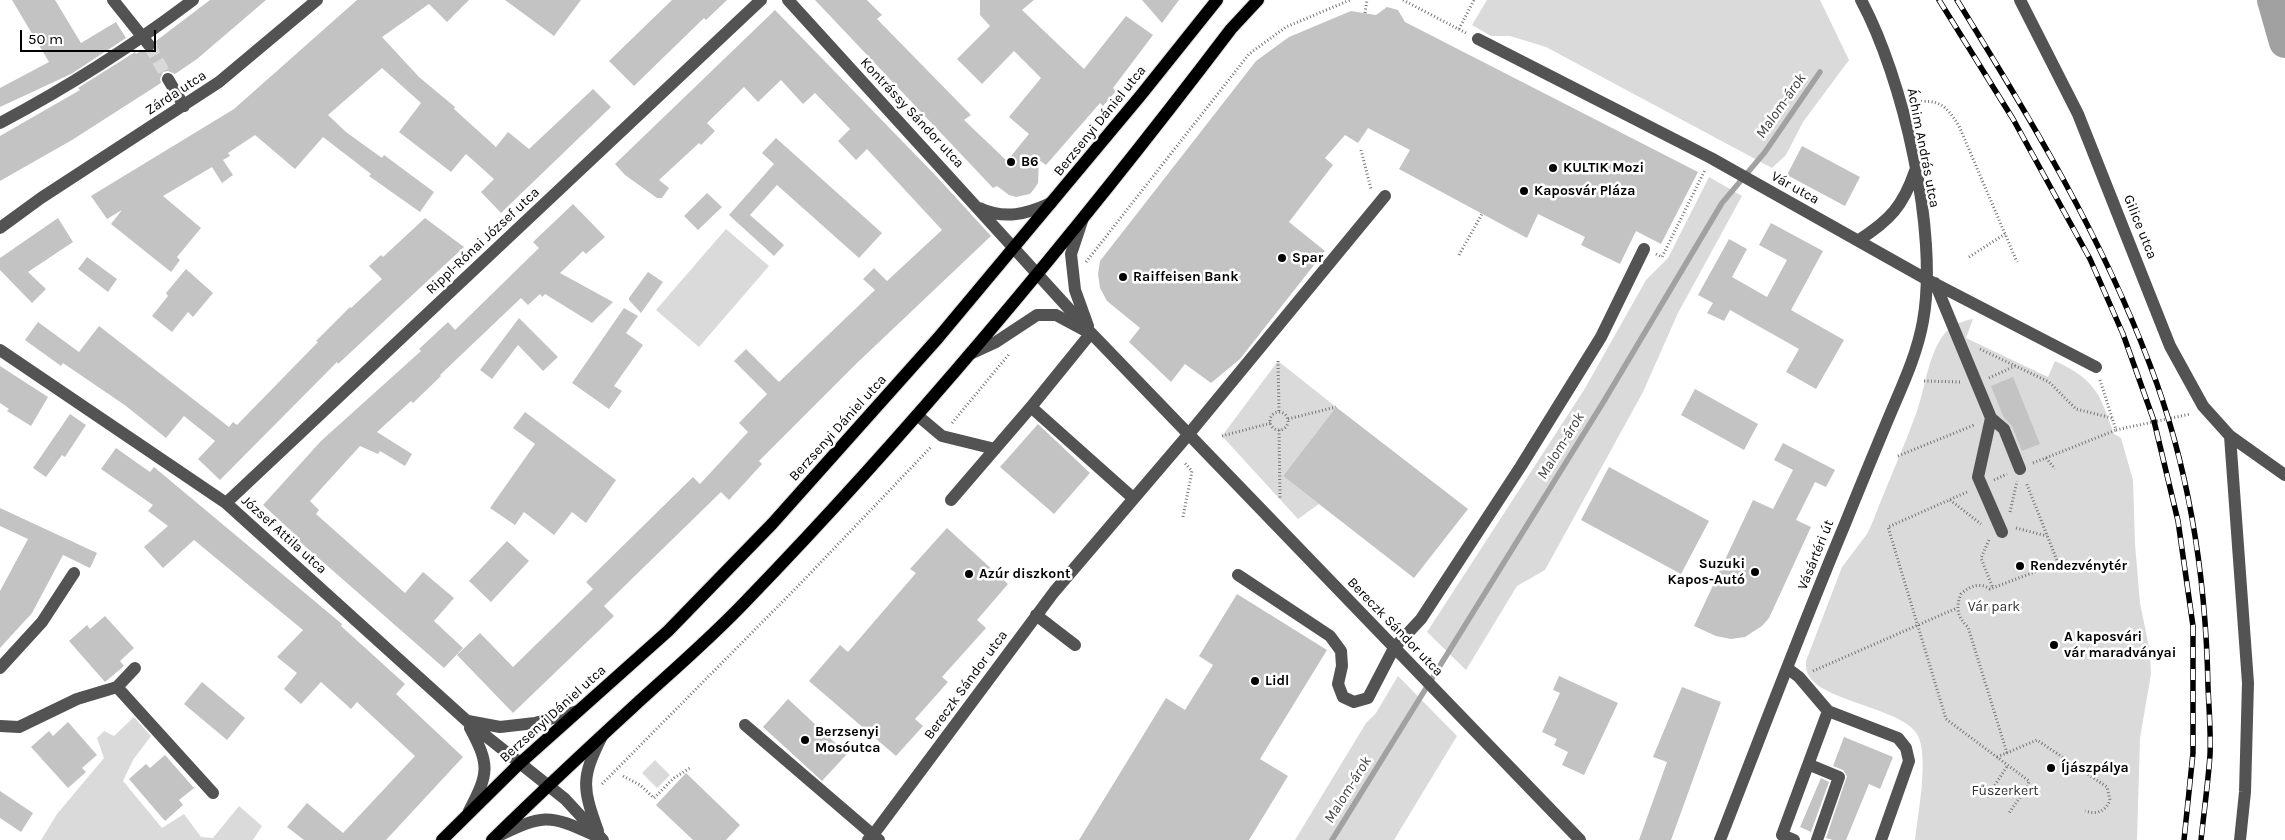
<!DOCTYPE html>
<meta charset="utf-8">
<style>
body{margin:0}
#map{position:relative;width:2285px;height:840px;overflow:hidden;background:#fff;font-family:Karla,sans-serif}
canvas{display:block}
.scale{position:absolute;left:20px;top:30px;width:136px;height:22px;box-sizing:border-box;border:2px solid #000;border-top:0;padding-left:6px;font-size:15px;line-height:18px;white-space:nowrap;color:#000;-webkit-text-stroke:4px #fff;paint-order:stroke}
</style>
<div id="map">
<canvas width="2285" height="840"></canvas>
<div class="scale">50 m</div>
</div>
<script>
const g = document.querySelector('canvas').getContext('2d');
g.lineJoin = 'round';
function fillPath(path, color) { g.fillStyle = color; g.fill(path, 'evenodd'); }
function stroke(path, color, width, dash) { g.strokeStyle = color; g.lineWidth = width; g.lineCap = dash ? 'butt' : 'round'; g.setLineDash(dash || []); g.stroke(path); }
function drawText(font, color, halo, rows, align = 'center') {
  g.font = font + ' Karla,sans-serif'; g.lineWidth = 5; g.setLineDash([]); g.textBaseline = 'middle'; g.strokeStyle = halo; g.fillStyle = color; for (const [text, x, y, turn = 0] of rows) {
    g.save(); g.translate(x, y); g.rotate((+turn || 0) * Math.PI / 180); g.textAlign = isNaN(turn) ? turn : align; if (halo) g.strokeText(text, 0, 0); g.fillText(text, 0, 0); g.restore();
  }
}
const green = new Path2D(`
 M1487,0H1820L1849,60L1803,122L1786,155L1772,168L1546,47L1510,36H1491L1472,25Z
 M1709,177L1742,196L1678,313L1643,392L1545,570L1517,586L1466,670L1427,632L1584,390L1646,280L1668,258Z
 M726,229L769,266L699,347L656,310Z
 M1973,319L1966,338L2048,377L2055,361C2096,380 2100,394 2114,434L2121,438L2133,480L2135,544L2140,603L2150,652L2151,674L2140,738L2137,840H1915C1918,812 1928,764 1919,738C1908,707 1818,703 1807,672C1806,669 1806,665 1806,661L1842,567L1867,534L1873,521C1887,484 1904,448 1917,411C1926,385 1928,353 1946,332C1953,324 1963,321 1973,319Z
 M1278,361L1336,407L1283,476L1319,504L1298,519L1222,436Z
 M1398,676L1457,736L1394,840H1295L1366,723L1376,713Z
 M134,717L151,736L133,760L123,781L162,828L184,814L201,837L213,838L239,806L262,826L253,840H41L57,814L104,758L97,738L104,731L114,736Z
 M655,760L670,775L657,788L642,773Z`);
const stream = new Path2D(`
 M1332,840L1604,401L1722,203L1765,152L1820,72`);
const river = new Path2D(`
 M2273,0L2285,42`);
const building = new Path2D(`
 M12,0H55L81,43L116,22L126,38L71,74L0,107V88L49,62Z
 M210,0H266L197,59L175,74L168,71L163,72L160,79L161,83L72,140L0,181V136L80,90L78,88L135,52L136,54L142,50L147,53L154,52L157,47L156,41Z
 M357,0H469L447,22L429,4L382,37L419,77L455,107L454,109L496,147L508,132L529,149L593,89L611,107L501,213L481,192L494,179L466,154L451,172L399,132L421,103L382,68L328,115L346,132L382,158L384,155L434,192L420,212L369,176L371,174L323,137L295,169L255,135L228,153L230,156L223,160L233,175L222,183L212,167L163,196L201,228L177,257L180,260L171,272L111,224L122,210L107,219L91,196L234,109Z
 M505,0H581L554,36Z
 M672,0H727L706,20L704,18L634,86L609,61Z
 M815,0H867L882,15L877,19L971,115L964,120L1007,161L1029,134L1009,117L1041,78L1014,51L982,84L957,59L990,26L980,15V0H1034L1022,10L1084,69L1126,16L1153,35L1113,88L1116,91L1103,106L1100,103L1046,165L1039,160L1038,183L1034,189L1030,194L1016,197L1009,195L997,186L993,188Z
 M1142,0H1179L1162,23Z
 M1387,7L1398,10L1405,22L1698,172L1661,244L1636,231L1620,264L1581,245L1585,237L1538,214L1527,238L1399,169L1410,150L1368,128L1358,143L1345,135L1325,158L1333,165L1289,222L1325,251L1240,359L1211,383L1185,364L1171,382L1129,342L1140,328L1107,301L1100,288L1098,274L1100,261L1256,61L1289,37L1351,11L1376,15Z
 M775,10L937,177L991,236L857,363L759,461L762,464L729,500L721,492L604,606L614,616L513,713L457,655L480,633L513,667L593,589L586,582L693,477L700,484L748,432L739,423L767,394L734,361L746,349L779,382L875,290L863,279L874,268L887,281L942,230L867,149L856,160L838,141L850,129L815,93L803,104L781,80L758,102L744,87L707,123L715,131L701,145L699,143L659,180L669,188L662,198H657L625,175L615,164Z
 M776,138L882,233L859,258L777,185L750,215L784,245L774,256L729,215L774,164L762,153Z
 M1802,146L1860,177L1845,206L1787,175Z
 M707,193L722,207L698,230L684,216Z
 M573,204L605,237L586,254L583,251L560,273L613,302L592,323L545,294L542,297L540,294L528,305L521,298L440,375L441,376L413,403L411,401L377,432L412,454L405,466L380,451L378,454L360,446L310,501L319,510L316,514L405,593L423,572L454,598L434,621L463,648L444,668L299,541L300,539L263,505L321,441L421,351L419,349L448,322L455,330L539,248L533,242Z
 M58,218L73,242L28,272L46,289L32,303L0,270V258Z
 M425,218L464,247L338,364L337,362L220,480L198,459L215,441L184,416L166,438L126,406L63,363L61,366L25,340L38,322L79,352L99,326L229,427L233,422L237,425L318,342L316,341L350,307L351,308L382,279L369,266L381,255L383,257Z
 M1771,223L1823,251L1791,310L1844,340L1816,389L1786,372L1799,349L1730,310L1724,321L1707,313L1713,303L1698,295L1729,239L1747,249L1732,277L1767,297L1787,260L1759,245Z
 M87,257L117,279L108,292L78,269Z
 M186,269L213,293L193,317L188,312L172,332L152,316L168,296L166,293Z
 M648,272L663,282L641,313L629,300V298Z
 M624,308L638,316L626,333L643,345L614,386L622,391L609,409L572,383Z
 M519,318L558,357L543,371L518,345L492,379L480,370Z
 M0,366L48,397L31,426L7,411L9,409L0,403Z
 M2013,377L2040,444L2022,451L2012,426L2004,418L1991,386Z
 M1695,389L1758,424L1744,450L1681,415Z
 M1336,407L1468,509L1414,578L1283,476Z
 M525,412L616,480L586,523L572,512L554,535L524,512L515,525L490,508L535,444L513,428Z
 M70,414L86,425L65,457L62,455L46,477L33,468Z
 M1038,424L1090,473L1054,514L1000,467Z
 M1783,443L1835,470L1826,487L1815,482L1796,520L1811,527L1769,618L1762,626L1745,637L1731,639L1716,636L1694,626L1753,500L1773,509L1793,470L1774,460Z
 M116,448L150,472L154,467L342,624L341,626L405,684L396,694L463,757L386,840H304L287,827L307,803L343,833L415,756L357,702L351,709L321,682L301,704L284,689L297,673L277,657L303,630L194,540L163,568L144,547L168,526L148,511L153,505L101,469Z
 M1609,467L1709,521L1681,574L1581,520Z
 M0,508L97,553L90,568L63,555L32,613L0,648V591L28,539L0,526Z
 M947,528L1008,584L977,620L986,628L942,677L948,682L915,719L923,726L896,756L809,681L840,645L848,652L916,573L910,569Z
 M507,541L529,561L491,602L469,581Z
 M1237,594L1327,650L1260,759L1288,776L1249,840H1079L1166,698L1185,710L1213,665L1199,656Z
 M105,616L134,648L120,661L124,666L105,682L69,641L87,625L90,629Z
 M1559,676L1618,703L1584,775L1562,765L1568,752L1554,745L1557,739L1542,732L1560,693L1553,690Z
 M202,682L245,718L227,740L184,704Z
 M1682,687L1721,702L1671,840H1639L1667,762L1653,757Z
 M788,699L847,754L822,781L763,727Z
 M68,722L97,755L82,768L86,772L68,788L31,747L49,731L53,736Z
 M1844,737L1893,757L1880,789L1869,784L1846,840H1833L1826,838L1847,776L1843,770L1833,766Z
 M165,755L194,788L179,800L183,805L165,821L129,779L146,764L150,768Z
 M686,773L740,825L726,840H693L656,805Z
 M1821,778L1829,782L1811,832L1800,827Z
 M0,791L33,813L21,832L0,818Z`);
const minorTunnel = new Path2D(`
 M149,45L168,79`);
const path = new Path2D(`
 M1403,0L1466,33
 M1365,13L1367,0
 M1459,29L1474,0
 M1914,102C1939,99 1946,105 1959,126L2017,262
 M1361,150L1371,189
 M1656,254L1662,257L1705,170
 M1459,255L1482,214
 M1969,257L2005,234
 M1086,262L1249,54L1286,27L1350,0
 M1980,349L2049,382L2076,409L2112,418
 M1278,361L1279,412
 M1989,378L2015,366
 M2100,380L2116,430L2190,414
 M1924,381L1961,382
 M1270 421a9 9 0 1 1 18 0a9 9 0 1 1-18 0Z
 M1288,419L1336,407
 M952,423L1010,353
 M1279,430L1280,499
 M1222,436L1271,423
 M1898,456L1974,425
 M2046,458L2055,469
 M2033,463L2116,430
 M1994,480L2007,474
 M1967,492L1888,527L1946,719L2029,781L2028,786L2009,813
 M1950,500L1981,524
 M2010,512L2017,481
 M1183,517L1192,471L1184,462
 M2016,528L2047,536
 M1989,540L1981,558L1993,588
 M1813,671L1957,608
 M2007,753L1968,627C1958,618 1955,608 1961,594C1970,586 1979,582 1990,589L2058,563L2026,482
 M1997,757L2037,740L2107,787L2110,800C2106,811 2097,815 2085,811
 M623,776L640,785L654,798L674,778L690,768
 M602,784L801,583L931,447
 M1987,797L2008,765`);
const minor = new Path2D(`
 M113,0L149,45
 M788,0L1091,333L1580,840
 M2020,0L2078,114L2170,346L2203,406L2230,436L2285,475
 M1478,39L1711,158L1926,279L2096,367
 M168,79L184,106
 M0,123C68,87 131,47 193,0
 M979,208C1005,220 1027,214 1051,203
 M1082,221L1071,254L1075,290L1088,326
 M0,228L41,198L219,82L317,0
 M1859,240C1890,220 1903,206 1915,171
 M1935,283L1991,418L1978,477L2002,532
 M0,350L226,503L467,721L565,799L603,840
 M970,354L996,342L1037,315H1056L1084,330
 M1031,407L1133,498
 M917,415L942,436L995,449
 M1991,418L2004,429L2020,469
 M2230,436L2248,683L2245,792L2240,840
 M951,500L1031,407L1091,333
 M226,503L761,0
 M1238,575L1330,636L1341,651L1342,666L1338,684L1343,697L1354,702L1368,698L1394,648L1421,619L1521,466L1601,337L1644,249
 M1036,615L1075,645
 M0,668L42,622L74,573
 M1787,668L1799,677L1828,711L1898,738L1906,748L1909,761L1881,840
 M117,687L213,793
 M468,721L500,727L535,723L578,711
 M745,725L879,840
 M0,726L19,727L77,699L117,687L135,668
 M1810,765L1839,777L1817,840
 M469,811C489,773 490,765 470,728
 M598,831C582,787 581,778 602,736
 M496,837C543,815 547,813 594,835
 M868,840L873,835L1054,592L1188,435L1385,196
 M1720,840C1761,735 1801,629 1845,524C1859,489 1874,453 1889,417C1902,386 1917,355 1923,321C1939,233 1903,78 1861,0
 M1794,840L1782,835L1828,711`);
const major = new Path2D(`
 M442,840L519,764L668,631L772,524L938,338L1141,95L1217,0
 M492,840C538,795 585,751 633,707C671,672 710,639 746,601C920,421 1080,228 1231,29L1258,0`);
const rail = new Path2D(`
 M1939,0L2013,119L2090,259L2123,334L2154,421L2178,521L2193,626V753L2184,840
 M1957,0C2030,118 2101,235 2150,365C2189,467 2206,579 2208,687C2209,710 2211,733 2210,755C2208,783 2204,812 2201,840`);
const markers = [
 [1011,162,5,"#000"],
 [1553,168,5,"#000"],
 [1524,191,5,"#000"],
 [1282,258,5,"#000"],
 [1123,277,5,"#000"],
 [2020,566,5,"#000"],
 [1755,572,5,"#000"],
 [969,574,5,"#000"],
 [2054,645,5,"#000"],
 [1255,681,5,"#000"],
 [805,740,5,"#000"],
 [2051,768,5,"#000"]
];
const streetNames = [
 ["Zárda utca",176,93,-33],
 ["Kontrássy Sándor utca",912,113,47],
 ["Berzsenyi Dániel utca",1100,121,-51],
 ["Áchim András utca",1923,148,79],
 ["Vár utca",1795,188,29],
 ["Gilice utca",2140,227,68],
 ["Rippl-Rónai József utca",483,241,-43],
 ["Berzsenyi Dániel utca",838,428,-48],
 ["József Attila utca",284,535,42],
 ["Vásártéri út",1816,555,-68],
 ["Bereczk Sándor utca",1395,627,46],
 ["Bereczk Sándor utca",966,685,-54],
 ["Berzsenyi Dániel utca",553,714,-42]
];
const poiNames = [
 ["B6",1021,162],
 ["KULTIK Mozi",1563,168],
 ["Kaposvár Pláza",1534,191],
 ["Spar",1292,258],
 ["Raiffeisen Bank",1133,277],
 ["Suzuki",1745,564,"right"],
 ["Kapos-Autó",1745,580,"right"],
 ["Rendezvénytér",2030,566],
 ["Azúr diszkont",979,574],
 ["A kaposvári",2064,637],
 ["vár maradványai",2064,653],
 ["Lidl",1265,681],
 ["Berzsenyi",815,732],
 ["Mosóutca",815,748],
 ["Íjászpálya",2061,768]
];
const parkNames = [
 ["Vár park",1994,607],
 ["Fűszerkert",2005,791]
];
const waterNames = [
 ["Malom-árok",1781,106,-55],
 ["Malom-árok",1561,446,-58],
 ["Malom-árok",1348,790,-58]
];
fillPath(green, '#dadada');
stroke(stream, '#a1a1a1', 5.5);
stroke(river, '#a1a1a1', 32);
fillPath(building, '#c3c3c3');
stroke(minorTunnel, '#d9d9d9', 12, [12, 6]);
stroke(major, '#dbdbdb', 14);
stroke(path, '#757575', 3, [1, 2.5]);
stroke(minor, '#535353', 12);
stroke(major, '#000', 12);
stroke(rail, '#000', 5.5);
stroke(rail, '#fff', 4, [11]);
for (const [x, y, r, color] of markers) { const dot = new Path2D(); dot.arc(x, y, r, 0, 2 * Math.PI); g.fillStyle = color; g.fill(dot); stroke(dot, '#fff', 2); }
drawText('14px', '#000', '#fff', streetNames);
drawText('bold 14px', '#000', '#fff', poiNames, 'left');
drawText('14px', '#313131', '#fff', parkNames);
drawText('italic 15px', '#424242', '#fff', waterNames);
</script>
